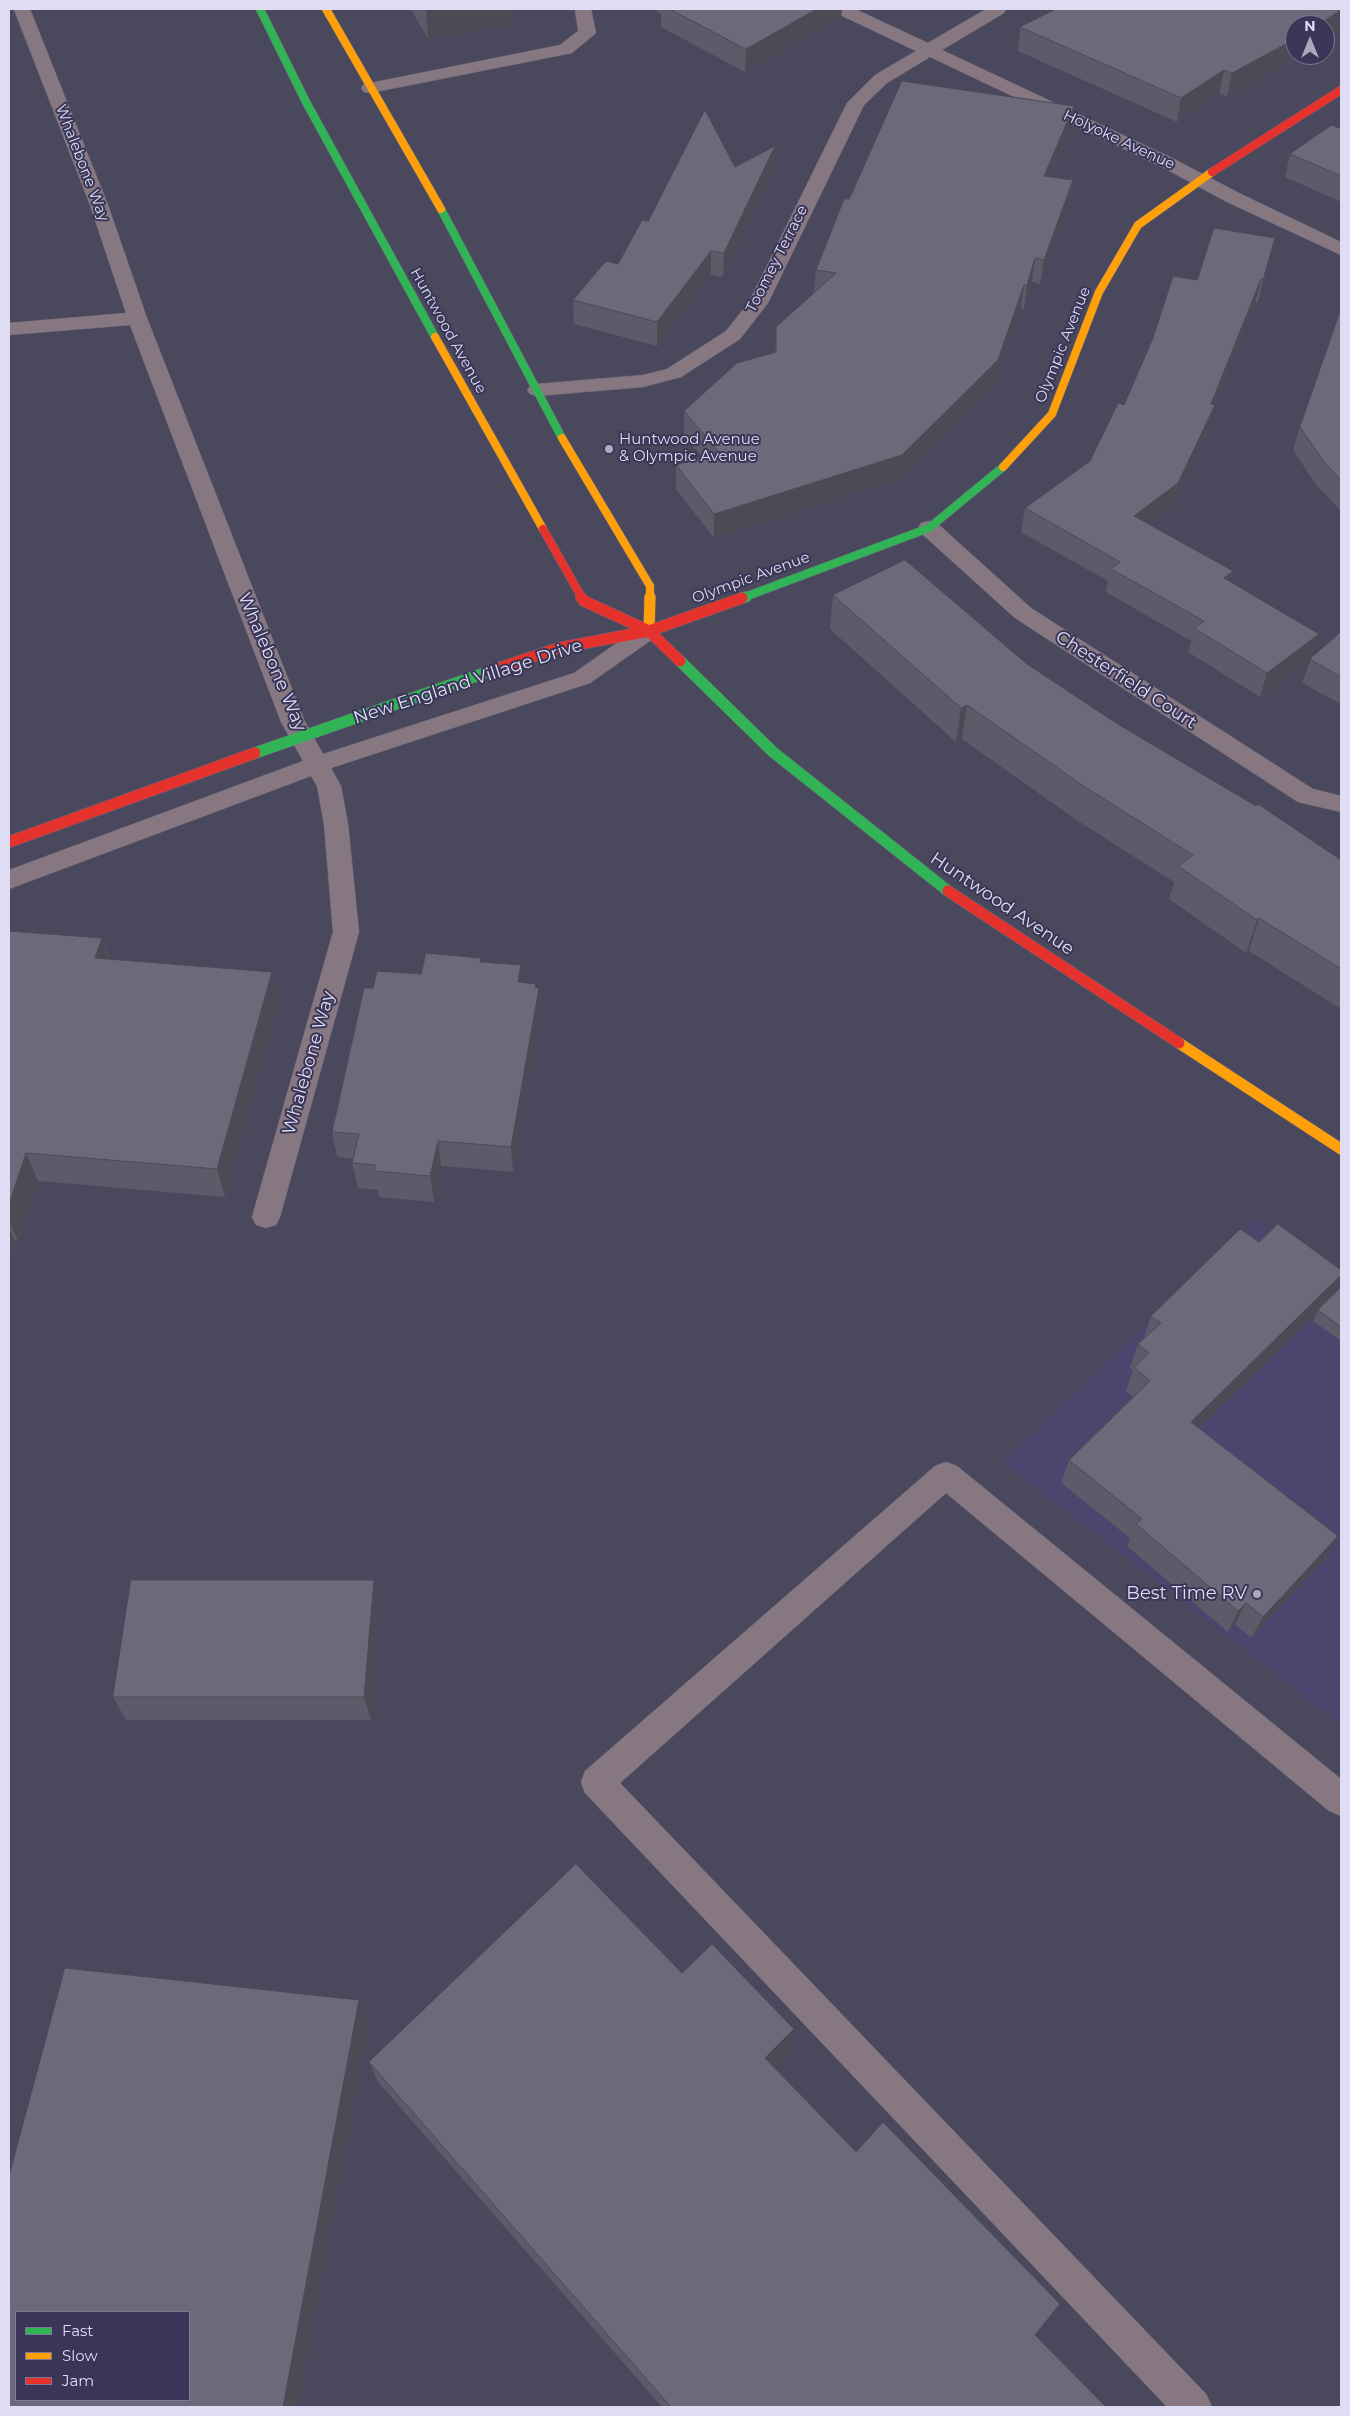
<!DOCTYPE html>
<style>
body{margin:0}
#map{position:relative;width:1350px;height:2416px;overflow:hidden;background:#4a485c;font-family:Montserrat,sans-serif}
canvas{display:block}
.frame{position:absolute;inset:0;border:10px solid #dfddf3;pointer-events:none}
.legend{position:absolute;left:15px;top:2311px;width:175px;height:90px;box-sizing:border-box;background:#3a3658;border:1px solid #7c7996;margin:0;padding:6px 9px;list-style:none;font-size:15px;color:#dfddf3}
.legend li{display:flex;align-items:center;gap:10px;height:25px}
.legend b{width:25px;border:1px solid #7c7996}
.north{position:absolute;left:1285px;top:15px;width:50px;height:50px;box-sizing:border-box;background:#3a3658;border:1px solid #7c7996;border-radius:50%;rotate:0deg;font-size:14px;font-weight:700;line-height:20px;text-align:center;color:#dfddf3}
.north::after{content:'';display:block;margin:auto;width:18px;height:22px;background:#aba9be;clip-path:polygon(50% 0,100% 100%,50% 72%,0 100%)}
</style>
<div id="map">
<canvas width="1350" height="2416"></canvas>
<div class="frame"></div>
<ul class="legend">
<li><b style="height:6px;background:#30b455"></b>Fast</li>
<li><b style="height:6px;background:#ff9f0a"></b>Slow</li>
<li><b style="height:6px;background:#e5322d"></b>Jam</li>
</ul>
<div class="north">N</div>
</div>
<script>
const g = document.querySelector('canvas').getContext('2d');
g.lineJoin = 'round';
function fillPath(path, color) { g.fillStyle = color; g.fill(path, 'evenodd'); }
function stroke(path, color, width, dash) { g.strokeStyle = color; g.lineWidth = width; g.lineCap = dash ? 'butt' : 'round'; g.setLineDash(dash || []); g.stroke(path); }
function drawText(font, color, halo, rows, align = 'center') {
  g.font = font + ' Montserrat,sans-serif'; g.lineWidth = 4; g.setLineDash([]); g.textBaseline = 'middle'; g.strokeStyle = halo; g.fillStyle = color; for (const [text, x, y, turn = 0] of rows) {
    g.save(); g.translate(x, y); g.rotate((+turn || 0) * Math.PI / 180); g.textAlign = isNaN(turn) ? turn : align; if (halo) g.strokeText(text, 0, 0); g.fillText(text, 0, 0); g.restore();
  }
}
const built = new Path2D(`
 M1257,1219L1341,1279V1725L1003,1462Z`);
const lane = new Path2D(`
 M575,9H591L596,33L572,53L370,93L364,92L361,88L364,84L370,83L560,45L578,31Z
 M946,1462L957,1466L1341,1779V1816L1329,1811L946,1493L620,1783L1206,2394L1212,2407H1167L585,1793L581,1782L585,1771L935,1466Z`);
const street = new Path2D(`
 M14,9H30L108,205L147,318L305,722L323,754L574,673L641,626L649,624L657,626L660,631L657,636L590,683L331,768L341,786L348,824L359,932L280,1217L276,1225L266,1228L256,1225L252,1217L333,932L324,824L317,786L311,776L9,889V870L303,761L281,722L130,325L9,335V323L126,313L90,205Z
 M834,9H855L928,43L986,9H1006L1004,13L942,50L1174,159L1241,194L1341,242V255L1227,202L1162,167L930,57L887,83L864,105L768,303L740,339L681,377L643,387L537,396L530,394L527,390L530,386L537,384L643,375L667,369L726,331L749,302L847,103L875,75L916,51L836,13Z
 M929,521L937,523L1031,608L1313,789L1341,796V812L1298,802L1015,618L921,533L918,528L921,523Z`);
const fastFar1 = new Path2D(`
 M260,9L306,102L435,337
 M441,209L562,438
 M742,598L929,528L1003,467`);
const fast = new Path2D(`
 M742,598L746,597
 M680,661L773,752L948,891
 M255,753L502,667`);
const slowFar1 = new Path2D(`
 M326,9L441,209
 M435,337L543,529
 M562,438L650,586V598
 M1003,467L1052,414L1099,292L1138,225L1212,172`);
const slow = new Path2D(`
 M649,631L650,597
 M1179,1043L1341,1149`);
const jamFar1 = new Path2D(`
 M1212,172L1341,90
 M543,529L582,598`);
const jam = new Path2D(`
 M581,597L584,601L649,631L680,661
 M502,667L559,648L649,631L742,598
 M9,842L255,753
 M948,891L1179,1043`);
const wall = new Path2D(`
 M411,9H513L514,24L428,39Z
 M657,9H842L841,18L745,72L661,27V14L657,12Z
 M1020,27L1295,55H1302L1227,97L1219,93L1177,122L1018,51Z
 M1341,126V202L1285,177L1290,154Z
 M1070,129L1050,177L1073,180L1069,204L1040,284L1032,282L1024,309L1021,308L995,384L899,479L714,538L676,489V465L702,457L684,435V411L775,352L776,327L814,293L816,270L849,199Z
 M775,146L774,170L723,277L711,275L657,346L574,324L573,300L618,264L648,221L735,167Z
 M1269,262L1258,303H1255L1214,406L1209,428L1173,507L1149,525L1233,571L1230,582L1312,658L1341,632V704L1302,683L1311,659L1260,697L1188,652L1191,641L1106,592L1108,581L1021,532L1025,508L1090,461L1124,405L1197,280Z
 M1341,309V511L1317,486L1293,450L1300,427Z
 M833,595L1027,664L1116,723L1341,860V1009L1249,951L1246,953L1169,899L1174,882L1078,821L962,739L956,742L830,629Z
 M9,931L102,938L109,959L272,972L279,1001L225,1197L38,1181L18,1241H15L9,1259Z
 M482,962L522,982L537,988L541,1014L513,1172L441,1166L434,1202L379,1197L378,1190L358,1188L352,1163L353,1159L337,1157L332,1132L373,988L421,974Z
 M1341,1287V1341L1313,1321L1317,1313L1199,1428L1326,1558L1251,1638L1235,1624L1228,1632L1127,1546L1130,1538L1061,1483L1069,1460L1133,1397L1126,1391L1133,1370L1130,1368L1138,1344L1144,1338L1151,1316L1335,1293Z
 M381,1605L371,1720H126L113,1697Z
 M682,1973L790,2050L774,2067L1106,2407H662L378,2082L369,2062Z`);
const shadedWall = new Path2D(`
 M426,9H513L514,24L428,39Z
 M817,9H842L841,18L745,72L746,49Z
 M1341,10V30L1325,40V25H1318Z
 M1295,39V55H1302L1227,97L1232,73Z
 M1224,70L1219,93L1177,122L1181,98Z
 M1074,106L1070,129L1040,200L1044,176Z
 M775,146L774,170L723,277L724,253Z
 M1073,180L1069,204L1040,284L1044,260Z
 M1275,238L1269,262L1258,303L1263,280Z
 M711,251V275L657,346V322Z
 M1035,258L1032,282L1024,309L1027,285Z
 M1261,279L1255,303L1214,406L1209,428L1173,507L1129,540L1134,516L1211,404Z
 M1024,285L1021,308L995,384L899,479L714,538V514Z
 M1233,571L1227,594L1224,578Z
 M1319,634L1312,658L1260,697L1267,673Z
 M967,705L962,739L956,742L961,708Z
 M1259,918L1249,951L1246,953L1257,920Z
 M102,938L111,968L95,958Z
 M521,965L523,992L518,982Z
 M272,972L279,1001L225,1197L217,1169Z
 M536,984L537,997L539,988L541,1014L513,1172L511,1147Z
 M438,1141L441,1166L434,1202L430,1176Z
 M26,1153L38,1181L18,1241L9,1221V1204Z
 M9,1227L15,1241L9,1259Z
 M1341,1275V1279L1333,1297L1318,1310L1317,1313L1182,1445L1191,1422Z
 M1338,1536L1326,1558L1251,1638L1263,1617Z
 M374,1580L381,1605L371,1720L364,1697Z
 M1246,1603L1235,1624L1228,1632L1238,1611Z
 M359,2000L369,2022L298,2407H283Z
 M794,2029L790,2050L762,2079L765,2058Z`);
const building = new Path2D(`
 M670,9H817L746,49Z
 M1056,9H1341V10L1318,25H1295V39L1232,73L1224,70L1181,98L1020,27Z
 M902,81L1074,106L1044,176L1073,180L1044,260L1035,258L1027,285H1024L998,360L902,455L714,514L676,465L719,452L684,411L737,363L776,352V327L836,273L816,270L844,199H849Z
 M705,110L735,167L775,146L724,253L711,251L657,322L573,300L606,261L618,264L642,220L648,221Z
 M1332,125L1339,128L1341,126V176L1290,154Z
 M1214,228L1275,238L1263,280L1261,279L1211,404L1215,405L1178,483L1134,516L1233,571L1224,578L1319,634L1267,673L1194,628L1204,621L1111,569L1120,562L1025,508L1090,461L1118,403L1124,405L1153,338L1173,276L1197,280Z
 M1341,309V480L1324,462L1300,427Z
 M905,560L1027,664L1116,723L1256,806L1258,804L1341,860V969L1259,918L1257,920L1178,866L1193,855L1085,787L967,705L961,708L833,595Z
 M1341,632V677L1310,659Z
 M9,931L102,938L95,958L272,972L217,1169L26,1153L9,1204Z
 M426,953L481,958L480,962L521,965L518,982L536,984L535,988H539L511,1147L438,1141L430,1176L374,1171L375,1165L352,1163L359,1134L332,1132L364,988H373L377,971L421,974Z
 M1278,1224L1341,1270V1275L1191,1422L1338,1536L1263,1617L1246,1603L1238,1611L1136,1524L1142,1519L1069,1460L1150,1381L1134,1367L1149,1353L1138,1344L1161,1323L1151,1316L1240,1229L1259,1242Z
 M1341,1287V1327L1318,1310Z
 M131,1580H374L364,1697H113Z
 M576,1864L682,1973L712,1944L794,2029L765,2058L856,2152L883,2122L1060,2304L1035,2335L1106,2407H671L369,2062Z
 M65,1968L359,2000L283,2407H9V2176ZM16,2312H189V2400H16Z`);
const markers = [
 [609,449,5,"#aba9be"],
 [1257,1594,5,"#aba9be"]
];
const farStreetnames = [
 ["Holyoke Avenue",1119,140,25],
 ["Whalebone Way",82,163,69],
 ["Toomey Terrace",777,259,-63],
 ["Huntwood Avenue",448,331,61],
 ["Olympic Avenue",1063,345,-68],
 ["Olympic Avenue",751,578,-20]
];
const farPoinames = [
 ["Huntwood Avenue",619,440],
 ["& Olympic Avenue",619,457]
];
const streetNames = [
 ["Whalebone Way",272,662,67],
 ["Chesterfield Court",1126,680,33],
 ["New England Village Drive",468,682,-18],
 ["Huntwood Avenue",1002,904,34],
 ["Whalebone Way",309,1063,-74]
];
const poiNames = [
 ["Best Time RV",1247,1594]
];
fillPath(built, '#4b466d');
stroke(lane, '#696779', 1);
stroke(street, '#696779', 1);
stroke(fastFar1, '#696779', 9);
stroke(fast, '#696779', 12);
stroke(slowFar1, '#696779', 9);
stroke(slow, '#696779', 12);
stroke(jamFar1, '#696779', 9);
stroke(jam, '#696779', 12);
fillPath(lane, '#867781');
fillPath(street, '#867781');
stroke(fastFar1, '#30b455', 8);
stroke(fast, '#30b455', 11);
stroke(slowFar1, '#ff9f0a', 8);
stroke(slow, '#ff9f0a', 11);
stroke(jamFar1, '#e5322d', 8);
stroke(jam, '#e5322d', 11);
fillPath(wall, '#5c5b69');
fillPath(shadedWall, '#4b4a55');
fillPath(building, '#6b6a7a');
stroke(building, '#4b4a55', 1);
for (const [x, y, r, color] of markers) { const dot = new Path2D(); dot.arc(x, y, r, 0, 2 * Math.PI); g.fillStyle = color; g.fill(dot); stroke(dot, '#3a3658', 2); }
drawText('15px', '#dfddf3', '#3a3658', farStreetnames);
drawText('15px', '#dfddf3', '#3a3658', farPoinames, 'left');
drawText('18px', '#dfddf3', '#3a3658', streetNames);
drawText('18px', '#dfddf3', '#3a3658', poiNames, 'right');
</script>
